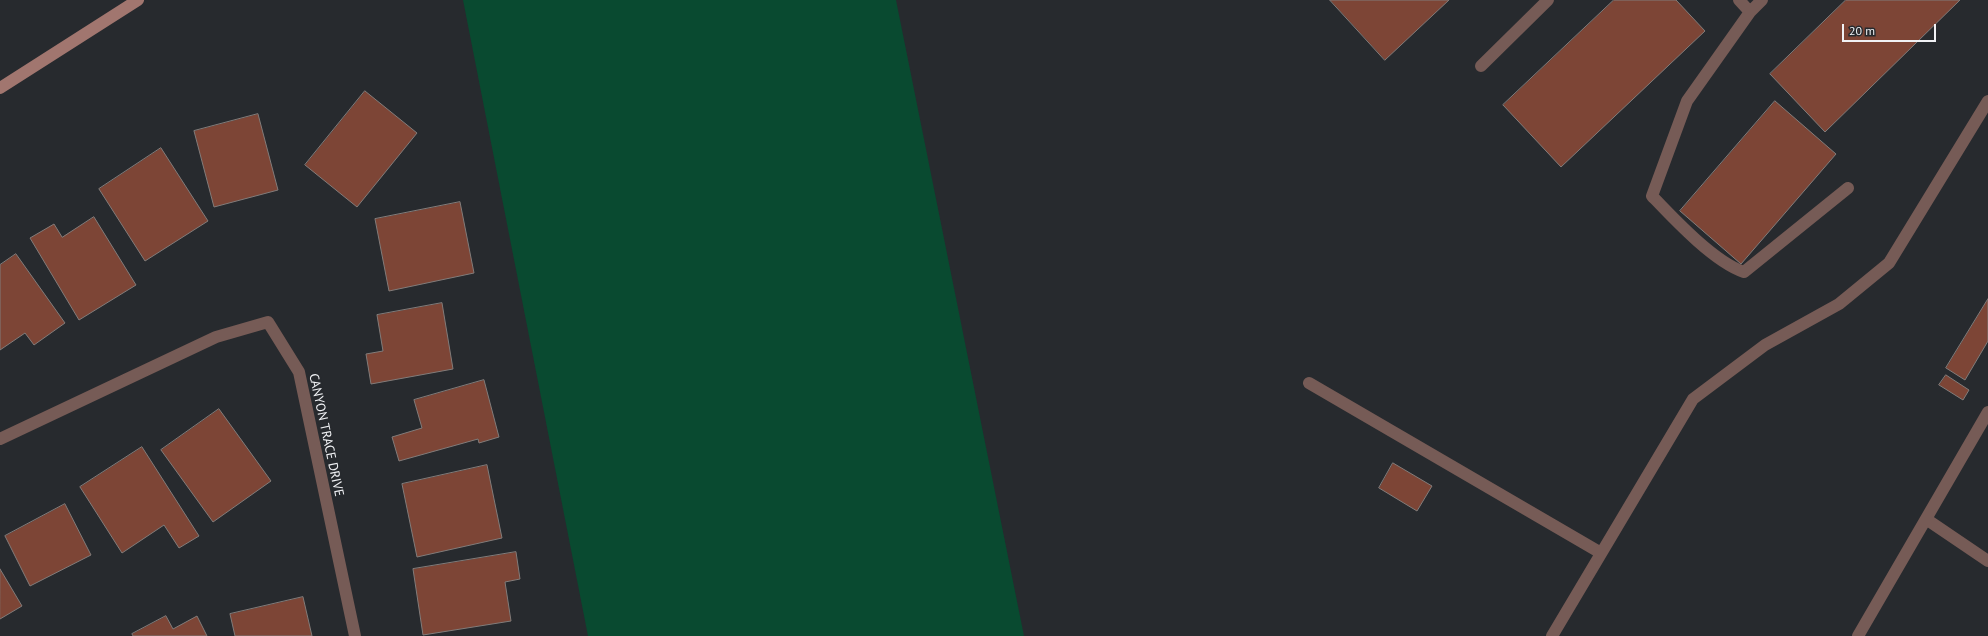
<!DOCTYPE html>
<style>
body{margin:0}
#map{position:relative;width:1988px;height:636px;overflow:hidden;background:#272a2e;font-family:"PT Sans",sans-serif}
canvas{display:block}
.scale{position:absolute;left:1842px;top:24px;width:94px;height:18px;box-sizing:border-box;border:2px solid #f1f2f5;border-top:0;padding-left:5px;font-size:12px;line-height:14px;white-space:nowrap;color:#f1f2f5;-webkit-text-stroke:3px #272a2e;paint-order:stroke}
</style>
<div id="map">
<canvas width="1988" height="636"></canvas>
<div class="scale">20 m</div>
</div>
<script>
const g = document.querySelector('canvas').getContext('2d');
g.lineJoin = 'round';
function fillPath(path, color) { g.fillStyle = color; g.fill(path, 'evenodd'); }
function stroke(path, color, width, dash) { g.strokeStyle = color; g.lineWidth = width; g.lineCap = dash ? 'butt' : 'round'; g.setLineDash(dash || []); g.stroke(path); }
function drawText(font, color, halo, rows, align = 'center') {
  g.font = font + ' "PT Sans",sans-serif'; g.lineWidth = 3.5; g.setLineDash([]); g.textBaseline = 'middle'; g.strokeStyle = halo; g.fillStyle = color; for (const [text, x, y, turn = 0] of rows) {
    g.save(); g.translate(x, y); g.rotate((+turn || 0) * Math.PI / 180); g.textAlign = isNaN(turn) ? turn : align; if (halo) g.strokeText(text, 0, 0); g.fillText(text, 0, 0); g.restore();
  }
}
const green = new Path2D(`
 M463,0H896L1024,636H588Z`);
const building = new Path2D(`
 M1330,0H1449L1385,60Z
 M1614,0H1676L1705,31L1561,167L1503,105Z
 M1846,0H1960L1825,132L1770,74Z
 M365,91L417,133L357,207L305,165Z
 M1775,101L1836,154L1741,264L1680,211Z
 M258,114L278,190L214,207L194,131Z
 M161,148L208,221L145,261L99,189Z
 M460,202L474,273L389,291L375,219Z
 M94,217L136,285L79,320L30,238L54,224L62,237Z
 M16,254L65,323L34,345L25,333L0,350V265Z
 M1988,299V341L1965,380L1946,368Z
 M442,303L453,369L371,384L366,354L383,351L377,315Z
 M1946,375L1969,390L1963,400L1939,385Z
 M484,380L499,437L479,443L478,439L399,461L392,437L422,428L414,400Z
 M219,409L271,481L213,522L161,450Z
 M142,447L199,536L179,548L164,525L122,553L80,487Z
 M1393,463L1432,486L1417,511L1379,488Z
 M487,465L502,538L417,557L402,484Z
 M65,504L91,555L30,586L5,536Z
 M516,552L520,579L505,582L511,621L423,635L413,569Z
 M0,569L22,606L0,619Z
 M303,597L312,636H235L230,614Z
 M166,616L173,629L197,616L207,636H133L132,634Z`);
const lane = new Path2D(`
 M1739,0L1750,12L1762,0
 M1750,12L1687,101L1652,196C1674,219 1714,262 1744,272L1848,188
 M1481,66L1548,0
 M1309,383L1601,553
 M1926,519L1988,561
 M1552,636L1693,399L1765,345L1839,304L1889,263L1988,101
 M1858,636L1988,412`);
const street = new Path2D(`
 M0,439L216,337L268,322L299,372L355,636`);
const secondary = new Path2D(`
 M0,88L138,0`);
const streetNames = [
 ["CANYON TRACE DRIVE",326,435,78]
];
fillPath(green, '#094a30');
fillPath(building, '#7d4536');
stroke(building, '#827c7a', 1);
stroke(lane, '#765b56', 12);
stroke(street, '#765b56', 12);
stroke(secondary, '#a1766f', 12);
drawText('13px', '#f1f2f5', '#272a2e', streetNames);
</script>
